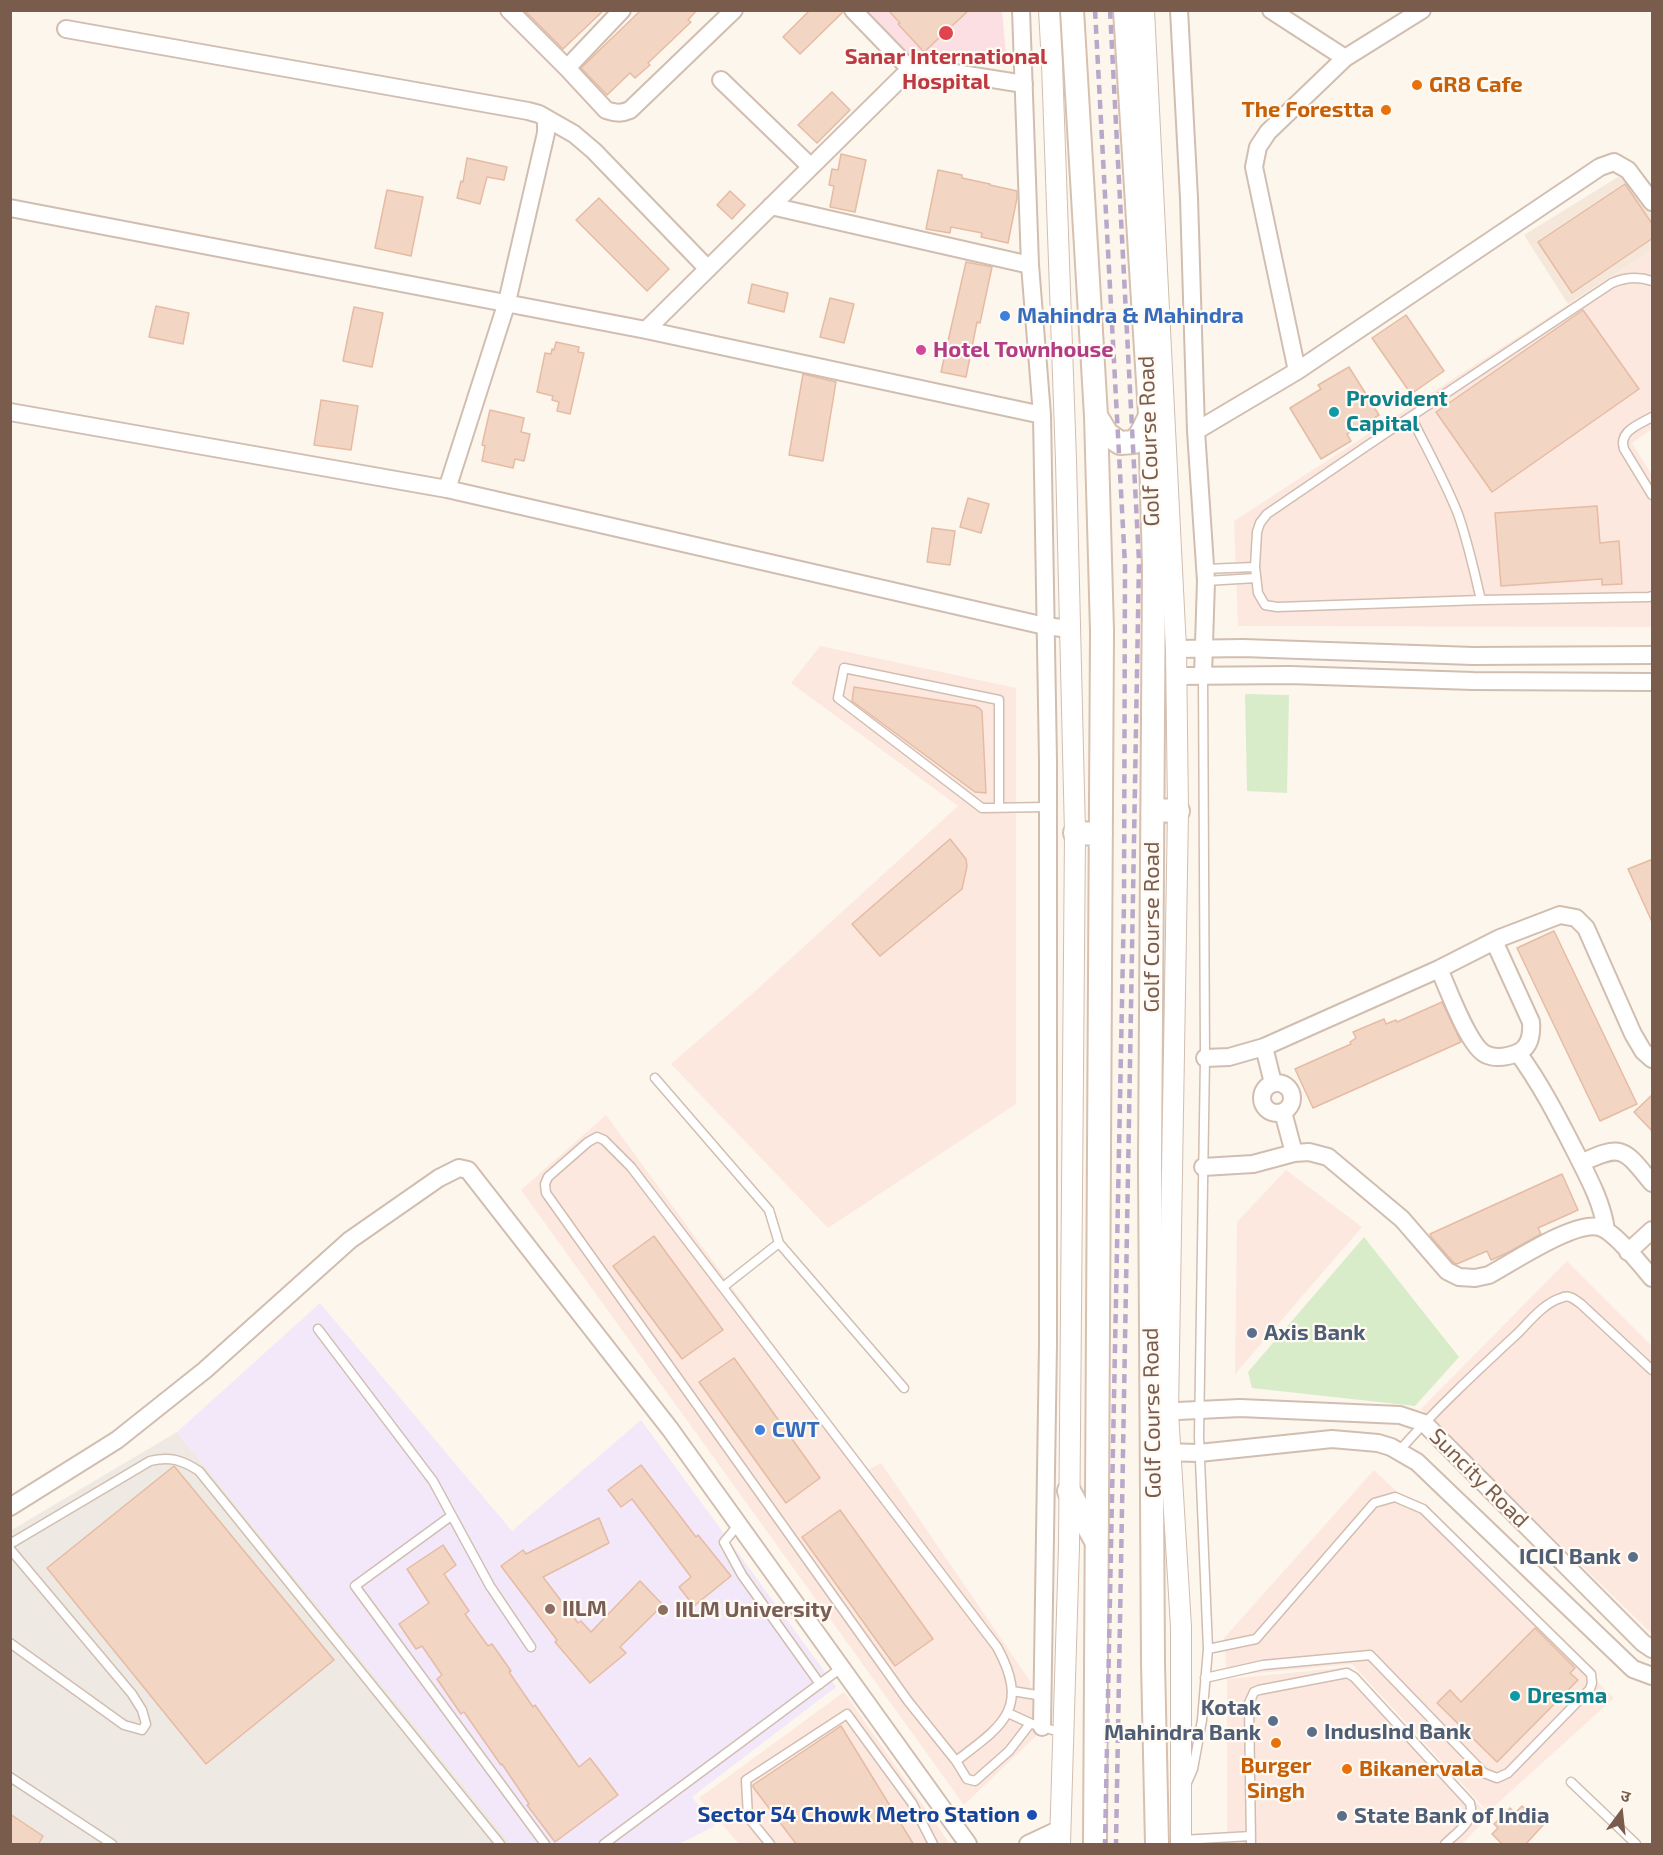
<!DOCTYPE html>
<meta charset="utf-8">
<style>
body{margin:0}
#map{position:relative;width:1663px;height:1855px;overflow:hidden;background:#fdf6ec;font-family:"Exo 2","Noto Sans Devanagari",sans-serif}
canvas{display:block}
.frame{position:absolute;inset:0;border:12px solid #7a5c4d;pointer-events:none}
.north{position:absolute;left:1591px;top:1783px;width:60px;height:60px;-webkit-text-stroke:4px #fffaf3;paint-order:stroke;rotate:15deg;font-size:16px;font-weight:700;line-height:24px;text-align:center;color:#7a5c4d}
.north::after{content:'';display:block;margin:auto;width:21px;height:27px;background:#7a5c4d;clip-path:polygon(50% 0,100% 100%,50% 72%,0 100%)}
</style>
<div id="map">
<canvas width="1663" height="1855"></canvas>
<div class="frame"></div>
<div class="north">उ</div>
</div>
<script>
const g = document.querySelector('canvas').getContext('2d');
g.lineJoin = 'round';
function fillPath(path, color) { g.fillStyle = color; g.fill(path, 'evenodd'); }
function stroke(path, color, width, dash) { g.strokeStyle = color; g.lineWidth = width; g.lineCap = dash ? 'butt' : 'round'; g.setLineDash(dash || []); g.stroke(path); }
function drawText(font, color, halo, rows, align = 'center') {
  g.font = font + ' "Exo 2",sans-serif'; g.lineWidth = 4.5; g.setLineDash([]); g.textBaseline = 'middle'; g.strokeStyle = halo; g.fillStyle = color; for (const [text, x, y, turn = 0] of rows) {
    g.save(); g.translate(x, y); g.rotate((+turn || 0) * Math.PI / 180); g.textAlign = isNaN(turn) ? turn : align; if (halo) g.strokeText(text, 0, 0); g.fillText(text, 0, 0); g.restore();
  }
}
const residential = new Path2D(`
 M1618,177L1627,181L1652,215V250L1568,304L1524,235Z`);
const commercial = new Path2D(`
 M1652,250V429L1632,443L1652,475V627L1238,626L1234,521Z
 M820,646L1016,688V1104L828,1228L671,1064L752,994L958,806L791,683Z
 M606,1115L866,1471L881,1463L1030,1681L1036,1736L964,1805L521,1190Z
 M1286,1170L1362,1227L1235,1374L1237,1222Z
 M1567,1261L1652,1346V1634L1421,1409Z
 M1374,1470L1614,1698L1488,1812L1352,1664L1227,1676L1224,1638Z
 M1350,1667L1489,1816L1462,1844H1227V1679Z
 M844,1692L950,1844H739L699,1798Z`);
const industrial = new Path2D(`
 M177,1432L511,1844H11L10,1531Z`);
const education = new Path2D(`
 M320,1303L512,1531L641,1420L836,1687L692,1797L715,1826L679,1844H511L177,1432Z`);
const medical = new Path2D(`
 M868,11H1002L1007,66L908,56Z`);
const green = new Path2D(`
 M1245,694L1289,695L1287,793L1247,791Z
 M1364,1237L1459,1357L1415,1406L1252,1388L1248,1372Z`);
const building = new Path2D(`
 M524,10H604L563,49Z
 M641,10H697L688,20L691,22L648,63L650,65L635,78L630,73L607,95L581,68Z
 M810,10H843V12L800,54L783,37Z
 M888,10H969L924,52L898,24L900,23Z
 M832,92L850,110L817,143L798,125Z
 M841,154L866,160L855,212L830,207L834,186L829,185L832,169L838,170Z
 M467,158L507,167L504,180L487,177L480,204L457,198L461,181L463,182Z
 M938,170L962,175V178L990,184V185L1017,191V198L1008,243L981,237L982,233L951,227L950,233L926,229Z
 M1625,184L1653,225V238L1572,293L1538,242Z
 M387,190L423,197L411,256L375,248Z
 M730,191L745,205L732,219L717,205Z
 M599,198L669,269L647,291L576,220Z
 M966,262L992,267L980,323L977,322L966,377L941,372Z
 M752,284L788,293L784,312L748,303Z
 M830,298L854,304L844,343L820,337Z
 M156,306L189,313L183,344L149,337Z
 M354,307L383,313L372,367L343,361Z
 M1583,310L1639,389L1492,492L1436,412Z
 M1406,315L1444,371L1411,394L1372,338Z
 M556,342L579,347L578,352L584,353L570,414L557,411L559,402L552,400L553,396L537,392L545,353L551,354L552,349L554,350Z
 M1349,367L1379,415L1347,434L1351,441L1321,459L1290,408L1321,389L1318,385Z
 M803,374L836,382L823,461L789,455Z
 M321,400L358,406L351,450L314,445Z
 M490,410L524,418L521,432L530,434L524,461L515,459L513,468L482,461L485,446L482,445Z
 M968,498L989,504L981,533L960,527Z
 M1597,506L1600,543L1619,541L1622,584L1602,585V579L1501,586L1495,513Z
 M932,528L955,531L950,565L927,562Z
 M854,687L975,706L979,708L982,711L986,793L975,792L852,701Z
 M950,839L966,859L967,866L962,889L880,956L852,924Z
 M1653,859V924L1628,869Z
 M1554,931L1637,1104L1600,1121L1517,948Z
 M1442,1002L1461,1042L1313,1108L1295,1069L1351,1044L1350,1042L1356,1038L1353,1032L1384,1019L1386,1024L1396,1020L1397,1022Z
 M1653,1094V1132L1634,1112Z
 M1562,1174L1578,1210L1538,1228L1541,1234L1507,1253L1491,1260L1487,1251L1457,1264L1454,1263L1432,1238L1430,1234Z
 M654,1236L723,1330L682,1359L613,1266Z
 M734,1358L820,1478L786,1503L699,1382Z
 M641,1465L696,1537L698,1535L731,1576L694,1606L679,1587L691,1577L632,1499L621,1507L608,1490Z
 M174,1466L334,1660L206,1764L47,1568Z
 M840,1510L933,1639L895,1666L802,1537Z
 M599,1518L609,1543L543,1577L578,1623L581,1621L591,1632L640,1581L663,1605L620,1647L626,1653L590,1683L555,1642L557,1640L501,1566L523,1550L526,1554Z
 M443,1545L456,1565L444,1574L469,1611L465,1614L488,1646L492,1644L511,1671L509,1672L533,1707L535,1705L579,1767L590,1758L618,1795L555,1842L527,1805L529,1804L502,1764L501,1765L464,1712L461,1714L437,1679L442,1675L422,1646L416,1649L399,1624L429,1603L407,1569Z
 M1535,1628L1575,1668L1570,1673L1578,1680L1497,1762L1437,1703L1450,1690L1461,1702Z
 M841,1726L914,1845H797L753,1787V1785Z
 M1522,1806L1544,1824L1525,1845H1503L1492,1834L1498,1828L1494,1824L1510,1808L1515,1813Z
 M10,1814L43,1836L38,1845H10Z`);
const service = new Path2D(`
 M1652,281C1638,276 1626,277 1612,283L1377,439L1267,514L1260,523L1257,532L1255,567L1258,593L1265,605L1277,607L1481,600L1649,597L1652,596
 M1411,417C1427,449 1445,481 1458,514C1468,542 1474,571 1481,600
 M1652,417C1640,424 1618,431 1624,449L1652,495
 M1205,569L1255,567
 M1206,581L1256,578
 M999,807V700L844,668L838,698L982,808L1048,807
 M655,1078L769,1210L779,1243L723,1287
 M779,1243L904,1388
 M318,1329L433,1481L490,1586L531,1647
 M1399,1451C1436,1409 1477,1371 1518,1333C1530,1321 1544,1303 1561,1298C1569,1294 1574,1299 1581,1304L1652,1370
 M451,1516L355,1586L545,1844
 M739,1524L724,1542L742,1575L820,1684
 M10,1544L150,1461C170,1456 182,1460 199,1471L500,1844
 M10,1549L132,1694L142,1710L146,1724L142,1730L124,1725L10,1643
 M1205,1678L1263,1665L1370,1655L1484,1773L1497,1778L1508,1773L1590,1689L1592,1683L1591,1674L1423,1509L1395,1497L1374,1503L1256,1639L1208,1649
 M1012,1691L1043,1696
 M1008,1713L1032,1724
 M956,1761C1002,1726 1031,1709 997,1647L631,1167L604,1140L597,1137L588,1142L548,1177L545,1184L546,1193L908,1701L956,1761L967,1779L975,1781L1009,1751L1029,1725L1032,1724L1063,1733
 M10,1777L112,1844
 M1571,1782L1636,1844
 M1186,1785L1193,1769L1202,1720L1208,1649L1199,1436L1205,1058L1203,675
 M1182,1840L1251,1836
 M604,1844L841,1668
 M770,1844L748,1817L746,1780L847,1714L912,1803L933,1844
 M1251,1844L1249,1703L1254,1692L1259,1690L1347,1673L1354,1677L1470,1803C1476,1821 1456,1833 1445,1844`);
const minor = new Path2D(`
 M509,10L567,68L606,110C615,113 621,114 630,110L734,10
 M853,10L910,69
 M1021,10L1030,265L1042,415L1048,761V1344L1042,1727
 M1179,10L1189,198L1196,431L1206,581L1203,675
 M1271,10L1345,58
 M66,29L528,111L539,114L546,118V133L507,302L447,489
 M567,68L622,10
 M721,80L810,166
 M546,118L574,134L594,151L708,269
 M771,206L1030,265
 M10,208L646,330L1042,415
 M646,330L910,69L923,68L1024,84
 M1297,371L1254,167L1258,147L1268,132L1345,58L1422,10
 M10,412L447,489L1045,626L1070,629
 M1196,431L1297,371L1600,167L1614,162L1628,170L1652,202
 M1176,649L1243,648L1473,656L1652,655
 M1175,676L1290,675L1473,681L1652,682
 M1439,969C1448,988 1468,1045 1485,1054C1495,1059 1507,1057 1517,1053C1530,1048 1532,1035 1531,1022L1494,941
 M1264,1047L1273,1083
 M1518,1053C1540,1083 1557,1116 1574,1149C1587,1175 1602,1201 1606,1230
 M1205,1058L1229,1057L1264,1047L1439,969L1500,938L1560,915L1576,918L1586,928L1633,1034L1643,1051L1652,1059
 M1262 1098a15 15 0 1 1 30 0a15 15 0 1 1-30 0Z
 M1283,1112L1294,1153
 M1581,1163C1623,1143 1624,1149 1652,1183
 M1203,1167L1253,1164L1294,1153L1309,1152L1328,1157L1402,1219L1447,1271L1459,1277L1475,1278L1489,1275C1513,1262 1574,1221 1599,1227C1613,1230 1642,1266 1652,1278
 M1628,1252L1652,1230
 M1157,1412L1240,1408L1400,1415L1424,1423L1643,1643L1652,1649
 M1158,1452L1199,1453L1332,1439L1378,1443L1391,1447L1417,1462L1633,1669L1652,1676
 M10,1507L117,1440L205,1370L350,1240L439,1178L459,1168L468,1170L670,1429L968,1844
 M1028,1844L1060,1829`);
const tertiary = new Path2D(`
 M1049,10L1052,64L1066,460L1075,833L1069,1547L1060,1844
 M1144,10L1176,649L1178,811L1168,1412L1181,1627V1844`);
const secondary = new Path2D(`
 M1072,10L1096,416L1102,631L1095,1844
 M1125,10L1150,414L1154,568L1150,1162L1153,1663L1157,1844
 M1096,416L1107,434L1120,443L1134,442L1141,434L1150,416
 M1153,810L1178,811
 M1075,833L1101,834
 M1069,1491L1096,1541`);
const rail = new Path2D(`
 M1095,10L1125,565L1124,903L1105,1844
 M1110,10L1139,561L1116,1844`);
const markers = [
 [946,33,8,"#e0444e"],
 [1417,85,6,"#e8710a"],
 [1386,110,6,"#e8710a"],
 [1005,316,6,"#3f7fe0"],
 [921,350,6,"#d1479c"],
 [1334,412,6,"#0f9aa8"],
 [1252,1333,6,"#5c6f8a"],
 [760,1430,6,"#3f7fe0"],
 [1633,1557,6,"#5c6f8a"],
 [550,1609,6,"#8d6e63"],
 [663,1610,6,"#8d6e63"],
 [1515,1696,6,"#0f9aa8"],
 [1273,1721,6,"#5c6f8a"],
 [1312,1732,6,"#5c6f8a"],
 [1276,1743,6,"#e8710a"],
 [1347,1769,6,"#e8710a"],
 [1032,1815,6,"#1a4fb4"],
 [1342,1816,6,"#5c6f8a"]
];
const healthNames = [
 ["Sanar International",946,57],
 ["Hospital",946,82]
];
const foodNames = [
 ["GR8 Cafe",1429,85],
 ["The Forestta",1374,110,"right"],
 ["Burger",1276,1766,"center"],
 ["Singh",1276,1791,"center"],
 ["Bikanervala",1359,1769]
];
const shopNames = [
 ["Mahindra & Mahindra",1017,316],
 ["CWT",772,1430]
];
const hotelNames = [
 ["Hotel Townhouse",933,350]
];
const cultureNames = [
 ["Provident",1346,399],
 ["Capital",1346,424],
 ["Dresma",1527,1696]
];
const streetNames = [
 ["Golf Course Road",1149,441,-92],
 ["Golf Course Road",1152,927,-90],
 ["Golf Course Road",1152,1413,-91],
 ["Suncity Road",1479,1478,45]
];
const serviceNames = [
 ["Axis Bank",1264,1333],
 ["ICICI Bank",1621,1557,"right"],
 ["Kotak",1261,1708,"right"],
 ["Mahindra Bank",1261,1733,"right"],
 ["IndusInd Bank",1324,1732],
 ["State Bank of India",1354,1816]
];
const educationNames = [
 ["IILM",562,1609],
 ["IILM University",675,1610]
];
const transitNames = [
 ["Sector 54 Chowk Metro Station",1020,1815]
];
fillPath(residential, '#f5e8da');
fillPath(commercial, '#fde8e0');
fillPath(industrial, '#efe9e4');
fillPath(education, '#f3e8fa');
fillPath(medical, '#fbdfe3');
fillPath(green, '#d8ecc9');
fillPath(building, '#f3d5c3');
stroke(building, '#e6bba3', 1.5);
stroke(service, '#d1beb0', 11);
stroke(minor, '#d1beb0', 20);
stroke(tertiary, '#d1beb0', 22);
stroke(secondary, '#d6c0b0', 26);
stroke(service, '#fff', 8);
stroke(minor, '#fff', 16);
stroke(tertiary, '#fff', 20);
stroke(secondary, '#fff', 22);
stroke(rail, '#b9a8c9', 4.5, [9, 6]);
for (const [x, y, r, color] of markers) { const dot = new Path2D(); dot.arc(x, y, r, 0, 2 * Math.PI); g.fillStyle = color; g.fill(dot); stroke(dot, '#fffaf3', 2); }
drawText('bold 22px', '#be3a42', '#fffaf3', healthNames);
drawText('bold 22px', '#c56008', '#fffaf3', foodNames, 'left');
drawText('bold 22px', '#366cbe', '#fffaf3', shopNames, 'left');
drawText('bold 22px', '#b23c85', '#fffaf3', hotelNames, 'left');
drawText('bold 22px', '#0d838f', '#fffaf3', cultureNames, 'left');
drawText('22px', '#7a5c4d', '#fffaf3', streetNames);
drawText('bold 22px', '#4e5e75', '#fffaf3', serviceNames, 'left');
drawText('bold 22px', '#785e54', '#fffaf3', educationNames, 'left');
drawText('bold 22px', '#164399', '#fffaf3', transitNames, 'right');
</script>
